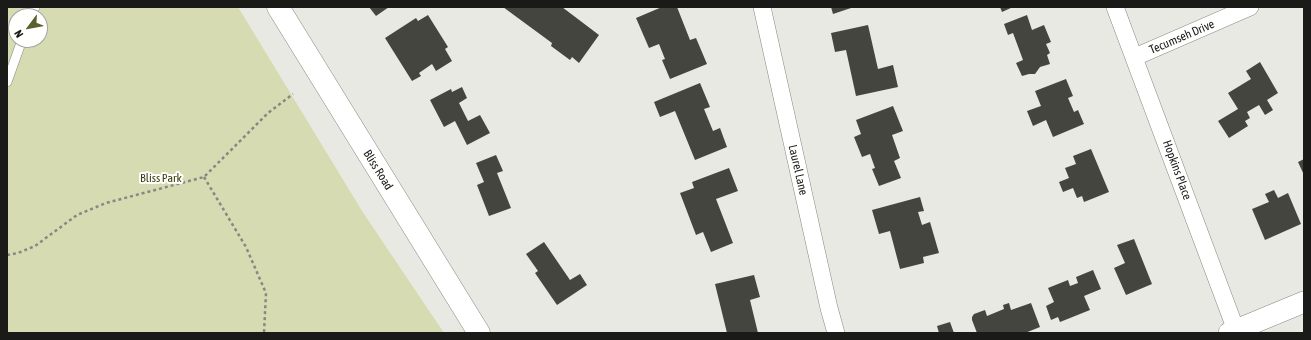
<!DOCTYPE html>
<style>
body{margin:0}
#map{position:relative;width:1311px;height:340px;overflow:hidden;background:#e8e9e2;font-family:"Asap Condensed",sans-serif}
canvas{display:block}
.frame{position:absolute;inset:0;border:8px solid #1a1a18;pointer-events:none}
.north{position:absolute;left:8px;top:8px;width:40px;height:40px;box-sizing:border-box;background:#fffffe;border:1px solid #a3a3a2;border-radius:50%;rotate:238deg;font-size:11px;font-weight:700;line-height:16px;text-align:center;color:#1a1a18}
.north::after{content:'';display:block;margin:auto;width:14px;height:18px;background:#5c602e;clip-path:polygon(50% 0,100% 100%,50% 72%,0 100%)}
</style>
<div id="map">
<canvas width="1311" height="340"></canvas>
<div class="frame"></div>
<div class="north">N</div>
</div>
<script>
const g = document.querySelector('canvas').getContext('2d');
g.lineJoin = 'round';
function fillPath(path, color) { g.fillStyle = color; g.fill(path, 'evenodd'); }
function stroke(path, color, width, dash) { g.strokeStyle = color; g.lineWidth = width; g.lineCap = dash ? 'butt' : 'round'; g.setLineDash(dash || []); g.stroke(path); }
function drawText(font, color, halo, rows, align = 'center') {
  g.font = font + ' "Asap Condensed",sans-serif'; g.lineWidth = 4; g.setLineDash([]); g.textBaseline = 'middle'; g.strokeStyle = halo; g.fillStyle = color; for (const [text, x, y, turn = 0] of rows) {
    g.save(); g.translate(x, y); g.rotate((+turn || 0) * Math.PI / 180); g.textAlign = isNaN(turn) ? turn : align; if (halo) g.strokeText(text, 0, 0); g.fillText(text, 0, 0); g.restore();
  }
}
const green = new Path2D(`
 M7,7H238L362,211L444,333H7ZM16,16H40V40H16Z`);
const building = new Path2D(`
 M369,7H389L376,16Z
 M503,7H562L599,35L579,63L572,57L570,60L551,46L552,43Z
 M662,7H677L690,40L696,38L707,64L670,79L662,60L665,59L659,44L649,48L636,18Z
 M831,7H854L833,14Z
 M1000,7H1013L1002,12Z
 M428,15L448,47L445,49L452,61L436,71L432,64L419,73L421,76L412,81L385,38L416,18L418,21Z
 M1027,15L1032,30L1044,25L1051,42L1046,44L1050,53L1047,55L1050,64L1040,67L1035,74H1029L1022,76L1016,63L1023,60L1013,33L1008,35L1004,24Z
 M868,25L878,69L893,65L898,87L856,96L846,50L835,52L831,33Z
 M1260,62L1278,93L1267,100L1273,110L1265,115L1259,105L1247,112L1250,118L1245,121L1248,126L1229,138L1218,121L1238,109L1228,93L1251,79L1246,71Z
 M1066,79L1073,96L1068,98L1074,112L1078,110L1084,124L1053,137L1046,120L1033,126L1027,111L1041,106L1035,91Z
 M700,83L710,107L704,109L713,131L720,128L727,147L695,160L675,111L660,117L654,102Z
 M462,87L467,98L459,103L468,121L480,115L490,133L467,145L455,121L444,127L430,100L451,89L452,92Z
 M893,106L903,131L892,135L900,158L894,161L901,178L879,186L872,169L875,168L870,154L862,157L854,137L861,134L856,120Z
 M1091,149L1109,192L1084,202L1082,196L1077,198L1073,188L1063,192L1059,182L1069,178L1065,168L1076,164L1073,156Z
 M496,155L503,171L497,173L511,208L489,216L477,185L484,182L476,163Z
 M1304,159V175L1298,162Z
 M729,168L738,191L716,199L733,243L711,252L703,232L696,235L680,193L694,188L692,182Z
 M1274,190L1278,198L1288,193L1301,224L1265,240L1252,209L1269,202L1265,194Z
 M920,197L924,211L918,212L922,225L930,222L939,253L923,257L924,263L900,269L890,231L879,234L872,210Z
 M1134,239L1152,284L1126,295L1114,268L1125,263L1117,245Z
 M544,242L570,280L580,274L587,285L557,305L535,273L538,271L526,254Z
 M1093,270L1101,289L1084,296L1090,310L1060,322L1058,317L1051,320L1046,306L1054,302L1048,288L1068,280L1070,286L1078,283L1076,277Z
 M754,275L760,297L750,300L758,333H727L715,284Z
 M1009,303L1011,310L1031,303L1040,327L1025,333H977L972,320V317L974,314L985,310L987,316L1004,309L1003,305Z
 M950,322L954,333H939L937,326Z`);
const path = new Path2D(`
 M204,177L246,247L266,293L264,333
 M7,255L18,253L35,246L77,215L106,203L204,177L268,113L293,94`);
const service = new Path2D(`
 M30,16L35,7
 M7,82L22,40`);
const minor = new Path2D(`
 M762,7L829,308L836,333
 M1115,7L1237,333
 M1135,57L1250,7`);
const tertiary = new Path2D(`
 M1229,333L1304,302`);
const secondary = new Path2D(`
 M278,7L479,333`);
const streetNames = [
 ["Tecumseh Drive",1182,37,-23],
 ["Bliss Road",378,170,58],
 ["Laurel Lane",798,170,77],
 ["Hopkins Place",1177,170,70]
];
const parkNames = [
 ["Bliss Park",161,178]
];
fillPath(green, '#d6dbb2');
fillPath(building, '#454540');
stroke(service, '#8a8b84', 10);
stroke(minor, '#8a8b84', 18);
stroke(tertiary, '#8a8b84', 22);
stroke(secondary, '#8a8b84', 23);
stroke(path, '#878883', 2.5, [3, 3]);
stroke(service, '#fff', 9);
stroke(minor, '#fff', 17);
stroke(tertiary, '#fff', 21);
stroke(secondary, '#fff', 22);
drawText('12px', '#1a1a18', '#fffffe', streetNames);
drawText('12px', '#3b3e0c', '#fffffe', parkNames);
</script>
